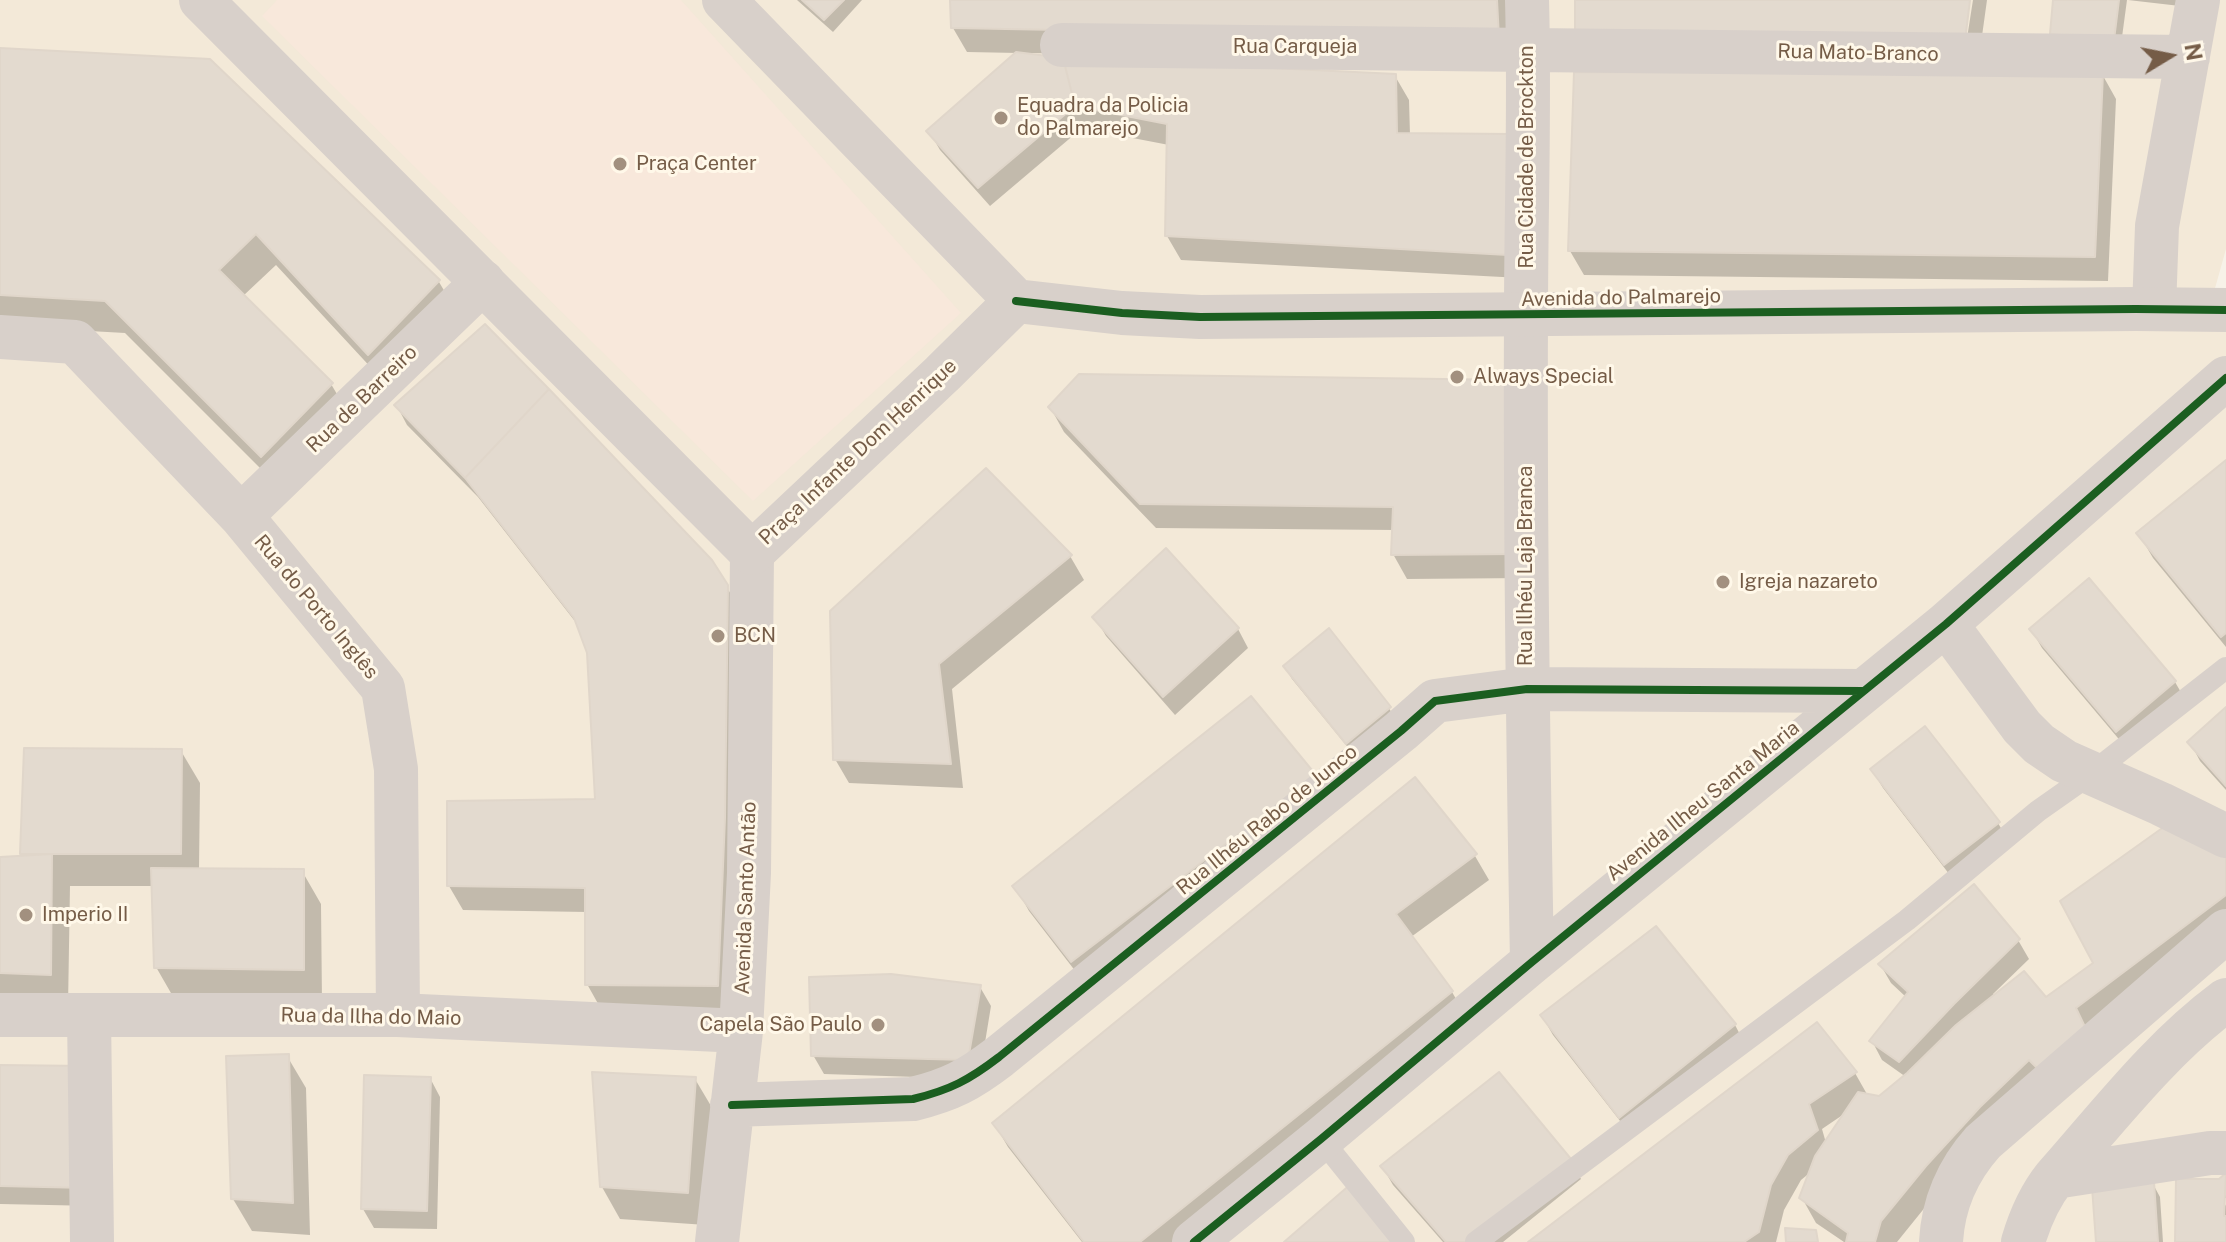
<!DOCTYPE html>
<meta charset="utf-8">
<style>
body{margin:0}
#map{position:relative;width:2226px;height:1242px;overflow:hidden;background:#f7f2e8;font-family:"Public Sans",sans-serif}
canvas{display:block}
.north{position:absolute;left:2130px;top:16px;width:80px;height:80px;-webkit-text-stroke:6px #fff8e9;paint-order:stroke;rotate:80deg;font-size:22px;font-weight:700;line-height:32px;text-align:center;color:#755c47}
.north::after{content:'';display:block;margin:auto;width:28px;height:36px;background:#755c47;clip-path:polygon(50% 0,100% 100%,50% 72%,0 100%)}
</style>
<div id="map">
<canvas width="2226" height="1242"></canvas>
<div class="north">N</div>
</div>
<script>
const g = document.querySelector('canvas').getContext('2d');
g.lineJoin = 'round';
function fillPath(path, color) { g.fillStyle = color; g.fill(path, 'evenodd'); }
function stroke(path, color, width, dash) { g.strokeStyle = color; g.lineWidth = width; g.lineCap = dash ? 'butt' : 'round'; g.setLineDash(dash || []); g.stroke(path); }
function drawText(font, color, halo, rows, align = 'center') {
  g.font = font + ' "Public Sans",sans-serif'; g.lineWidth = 6; g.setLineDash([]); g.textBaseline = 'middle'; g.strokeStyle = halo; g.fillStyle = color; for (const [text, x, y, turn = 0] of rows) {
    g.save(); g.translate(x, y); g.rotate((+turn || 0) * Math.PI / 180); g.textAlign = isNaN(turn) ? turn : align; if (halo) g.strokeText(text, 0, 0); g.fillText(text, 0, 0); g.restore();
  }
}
const residential = new Path2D(`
 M0,0H2226V249L2212,299L2226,300V1242H0Z`);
const commercial = new Path2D(`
 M277,0H681L961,313L753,501L262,16Z`);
const shadow = new Path2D(`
 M797,0H862L833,32Z
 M952,0H1509L1512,62L1030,53L1029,56L1395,76L1409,100L1410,135L1509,136L1521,278L1181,260L1167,236L1169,145L1091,130L1088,123L990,206L940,150L929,131L1018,53L967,52L953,28Z
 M1577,0H1968L1961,51H1965L1973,0H1987L1978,65Z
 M2055,0H2127L2120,52Z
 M2128,0H2181L2180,6Z
 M0,50L209,61L439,282L458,314L388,386L276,265L243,296L331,384L350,416L280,488L125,333L0,326Z
 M2102,74L2116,99L2108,281L1584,275L1570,251Z
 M1515,382L1527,578L1407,579L1393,554L1394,530L1156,528L1064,432L1050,407Z
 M397,406L726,586L741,611L730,1009H601L587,984V912L463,910L449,886L598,801L589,653L581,629L478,497L407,425Z
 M2226,462V647L2153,558L2139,534Z
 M1166,551L1238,629L1248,648L1175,715L1106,636L1095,617Z
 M1070,556L1084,580L952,689L963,788L849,783L835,759L832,612Z
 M2089,581L2175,682L2186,701L2128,750L2042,648L2031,629Z
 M1285,667L1389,708L1396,721L1355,756L1292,679Z
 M2226,710V790L2200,761L2190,742Z
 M181,751L200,783L199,870L302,871L321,904L322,1002L175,1000L156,967L154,886H70L68,1007L0,1004V859L25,857L22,853Z
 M1872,770L1998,823L2009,842L1956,883L1883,788Z
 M1315,776L1086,985L1029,911L1015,886Z
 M1415,779L1475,856L1489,880L1411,937L1452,992L1466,1016L1184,1242H1082L1008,1147L994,1123Z
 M2226,844V930L1939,1190L1897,1242H1844L1816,1223L1802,1198L1812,1171L1801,1180L1784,1210L1776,1242H1531L1855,1073L1868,1096L1879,1098L1906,1077L1882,1060L1872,1041L1906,997L1891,983L1880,964L2018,940L2029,959L1993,994L1995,996L2046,1000L2095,964ZM1847,1112L1826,1143L1822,1129Z
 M980,987L991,1006L979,1079L824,1074L813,1055Z
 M1542,1016L1735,1025L1745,1044L1631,1135L1553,1035Z
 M287,1056L306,1088L310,1235L252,1231L233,1199Z
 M0,1067L97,1206L0,1204Z
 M430,1078L440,1097L437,1229L374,1228L363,1209Z
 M695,1079L714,1111L706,1225L620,1219L602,1187Z
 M1570,1160L1581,1179L1503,1242H1443L1393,1185L1382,1166Z
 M2226,1175V1198H2221L2226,1206V1242H2177L2219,1181Z
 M2153,1184L2160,1197L2163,1242H2098Z`);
const building = new Path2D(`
 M802,0H844L824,20Z
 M950,0H1497L1499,38L951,28Z
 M1575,0H1970L1965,41L1575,30Z
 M2053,0H2119L2114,40L2050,34Z
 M0,48L210,59L440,280L368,355L256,234L219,270L333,383L261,457L105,301L0,295Z
 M1016,52L1063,58L1075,106L978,188L926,131Z
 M1063,58L1396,74L1397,133L1510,134L1508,255L1165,236L1167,124L1075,106Z
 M1574,72L2103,73L2095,257L1568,251Z
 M485,324L549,389L465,478L394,405Z
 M1079,374L1516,380L1514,554L1391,555L1393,507L1140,504L1048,407Z
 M549,389L712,560L728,585L725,818L718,986L585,985V888L447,886V801L595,799L587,653L574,618L465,478Z
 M2226,460V633L2221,637L2136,533Z
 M986,468L1072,555L939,664L951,764L833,760L830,611Z
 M1166,548L1239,628L1163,697L1092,617Z
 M2089,578L2176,681L2116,732L2029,629Z
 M1329,628L1391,707L1346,744L1283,666Z
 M1251,696L1316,775L1071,962L1012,886Z
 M2226,707V786L2187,742Z
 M1925,726L2000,822L1944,865L1870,769Z
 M24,748L182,749L181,854H20Z
 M1415,777L1477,854L1396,914L1453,991L1140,1242H1084L992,1123Z
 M2182,814L2226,842V895L2076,1008L2086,1029L2041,1072L2029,1060L1980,1107L1926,1166L1881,1221L1875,1242H1846L1848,1233L1799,1198L1815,1156L1858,1092L1879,1096L1907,1073L1956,1025L2024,971L2046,997L2093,963L2060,901Z
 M52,854L51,975L0,973V857Z
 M151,868L304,869V970L154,968Z
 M1974,884L2020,939L1954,1004L1899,1062L1869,1041L1908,992L1878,964Z
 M1656,926L1736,1024L1619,1118L1540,1015Z
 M891,974L981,985L968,1060L811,1056L809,977Z
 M1817,1022L1857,1072L1809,1104L1818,1130L1788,1155L1771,1185L1759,1232L1744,1242H1528Z
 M289,1054L293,1203L231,1199L226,1056Z
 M0,1065L87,1066L88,1188L0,1186Z
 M592,1072L696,1077L688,1193L600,1187Z
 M1499,1072L1571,1159L1469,1242H1446L1380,1166Z
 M364,1075L431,1077L427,1211L361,1209Z
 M2226,1173L2224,1216H2226V1242H2175L2176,1179H2219Z
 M2154,1182L2158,1242H2096L2092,1187Z
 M1352,1183L1402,1242H1284Z
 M1785,1228L1816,1230L1818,1242H1786Z`);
const lane = new Path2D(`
 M1321,1139L1404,1242
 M1476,1242L1907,920L2038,811L2092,773L2226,668`);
const street = new Path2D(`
 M1527,0C1530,105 1526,210 1526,315C1525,530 1528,746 1532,962
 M1062,45L2188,57
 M2154,309L2157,226L2198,0
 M0,337L75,342L241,516L383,688L396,769L398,1015
 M241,516L483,282
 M1946,624L2022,727L2039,744L2064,761L2161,804L2226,836
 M0,1015H398L741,1031
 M89,1015L92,1242
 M732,1105L913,1099C950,1090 969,1080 999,1057L1401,731L1435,701L1527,689L1863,691
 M2055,1177L2210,1153H2226
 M717,1242L741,1031L749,873L752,553
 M1194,1242L1321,1139L1532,962L1946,624L2226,378
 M1941,1242C1943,1204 1958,1170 1983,1142L2226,931
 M2023,1242C2030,1218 2039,1197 2055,1177C2109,1116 2160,1049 2226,1000`);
const secondary = new Path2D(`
 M201,0L752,553L942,374L1016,301
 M724,0L1016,301
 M1016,301L1122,313L1200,317L2136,309L2226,310`);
const cycleway = new Path2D(`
 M1016,301L1122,313L1200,317L2136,309L2226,310
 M732,1105L913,1099C950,1090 969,1080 999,1057L1401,731L1435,701L1527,689L1863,691
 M1194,1242L1321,1139L1532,962L1946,624L2226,378`);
const markers = [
 [1001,118,8,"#a2907f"],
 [620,164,8,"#a2907f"],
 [1457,377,8,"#a2907f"],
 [1723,582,8,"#a2907f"],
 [718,636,8,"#a2907f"],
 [26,915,8,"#a2907f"],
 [878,1025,8,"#a2907f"]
];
const streetNames = [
 ["Rua Carqueja",1295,47],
 ["Rua Mato-Branco",1858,53,1],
 ["Rua Cidade de Brockton",1527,157,-90],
 ["Avenida do Palmarejo",1621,298,-1],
 ["Rua de Barreiro",362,399,-44],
 ["Praça Infante Dom Henrique",858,452,-43],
 ["Rua Ilhéu Laja Branca",1526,566,-90],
 ["Rua do Porto Inglês",316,607,50],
 ["Avenida Ilheu Santa Maria",1703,801,-39],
 ["Rua Ilhéu Rabo de Junco",1267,820,-39],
 ["Avenida Santo Antão",746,898,-88],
 ["Rua da Ilha do Maio",371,1017,1]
];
const poiNames = [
 ["Equadra da Policia",1017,106],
 ["do Palmarejo",1017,129],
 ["Praça Center",636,164],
 ["Always Special",1473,377],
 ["Igreja nazareto",1739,582],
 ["BCN",734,636],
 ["Imperio II",42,915],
 ["Capela São Paulo",862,1025,"right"]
];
fillPath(residential, '#f3e9d8');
fillPath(commercial, '#f8e8db');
fillPath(shadow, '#0003');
fillPath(building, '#e3dacf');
stroke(building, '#e0d6ca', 2);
stroke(lane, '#d8d0ca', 22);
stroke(street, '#d8d0ca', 44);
stroke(secondary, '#d8d0ca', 44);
stroke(cycleway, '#1b5e20', 8);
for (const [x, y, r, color] of markers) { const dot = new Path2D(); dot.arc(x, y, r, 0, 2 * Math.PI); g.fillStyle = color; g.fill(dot); stroke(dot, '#fff8e9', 3); }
drawText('20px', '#755c47', '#fff8e9', streetNames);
drawText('20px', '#755c47', '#fff8e9', poiNames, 'left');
</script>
